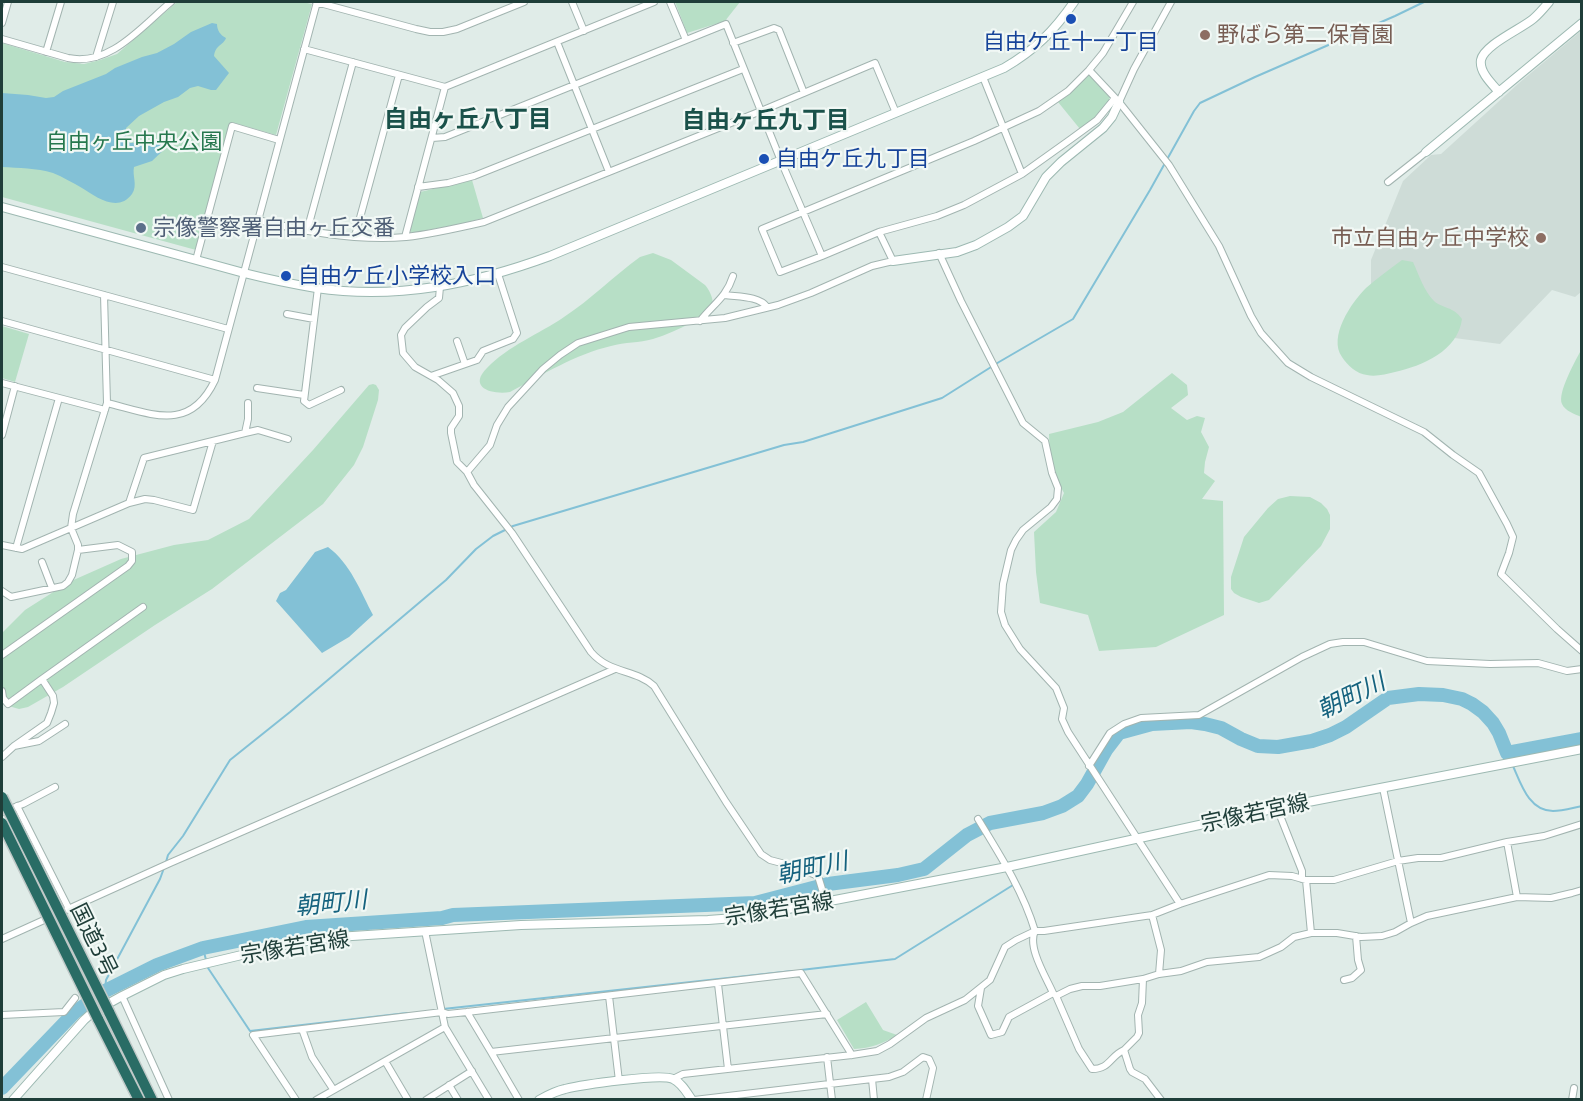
<!DOCTYPE html>
<meta charset="utf-8">
<style>
body{margin:0}
#map{position:relative;width:1583px;height:1101px;overflow:hidden;background:#e0ece8;font-family:"Exo 2",sans-serif}
canvas{display:block}
.frame{position:absolute;inset:0;border:3px solid #1f3e39;pointer-events:none}
</style>
<div id="map">
<canvas width="1583" height="1101"></canvas>
<div class="frame"></div>
</div>
<script>
const g = document.querySelector('canvas').getContext('2d');
g.lineJoin = 'round';
function fillPath(path, color) { g.fillStyle = color; g.fill(path, 'evenodd'); }
function stroke(path, color, width, dash) { g.strokeStyle = color; g.lineWidth = width; g.lineCap = dash ? 'butt' : 'round'; g.setLineDash(dash || []); g.stroke(path); }
function drawText(font, color, halo, rows, align = 'center') {
  g.font = font + ' "Exo 2","Noto Sans JP",sans-serif'; g.lineWidth = 4.5; g.setLineDash([]); g.textBaseline = 'middle'; g.strokeStyle = halo; g.fillStyle = color; for (const [text, x, y, turn = 0] of rows) {
    g.save(); g.translate(x, y); g.rotate((+turn || 0) * Math.PI / 180); g.textAlign = isNaN(turn) ? turn : align; if (halo) g.strokeText(text, 0, 0); g.fillText(text, 0, 0); g.restore();
  }
}
const built = new Path2D(`
 M1581,31V292L1575,297L1552,290L1500,344L1424,334L1371,304V260L1403,181L1431,155L1441,154L1519,83Z`);
const green = new Path2D(`
 M177,2H302L312,4L276,135L231,122L196,250L2,197V43L65,62L84,64L100,60L117,54Z
 M675,2H740L725,21L687,33Z
 M1092,75L1110,97C1107,111 1091,121 1080,129L1058,102L1088,76Z
 M472,180L483,218L465,223L412,233L410,231L420,192Z
 M653,253L671,260L705,285C712,293 717,307 708,315C704,318 696,320 691,323C679,329 666,335 653,339C639,343 625,342 611,346C576,354 542,375 510,392C493,395 467,388 487,368C508,346 539,334 564,317C590,300 614,276 640,257Z
 M1402,260L1413,262C1419,275 1424,291 1434,301C1443,309 1453,306 1462,319C1458,351 1422,366 1395,372C1386,374 1376,377 1367,375C1357,374 1347,365 1342,357C1328,337 1351,303 1366,288C1377,278 1390,269 1402,260Z
 M2,326L29,334L15,382L2,378Z
 M1581,350V417C1575,414 1565,411 1562,404C1557,393 1576,360 1581,350Z
 M1172,373L1187,385L1188,395L1171,408L1187,420L1197,416L1205,418L1201,432L1209,447L1205,462L1204,473L1215,481L1202,499L1223,501L1224,615L1156,647L1099,651L1088,615L1040,603L1036,572L1034,532L1056,512L1064,493L1050,467L1049,434L1098,422L1123,412Z
 M373,384L376,385L379,390L378,400L363,447L354,465L323,504L212,589L155,625L63,687L28,707L19,709L5,705L2,699V633L25,610L69,582L121,559L174,545L208,540L249,519L313,450L369,385Z
 M1290,496L1310,497L1321,503L1327,509L1330,515V529L1321,546L1269,600L1259,603L1241,597L1234,593L1231,589V577L1244,537L1268,508L1278,499Z
 M866,1002L883,1030L897,1035C883,1044 871,1048 854,1049L837,1020Z`);
const water = new Path2D(`
 M212,23L217,24C217,30 220,35 226,38C223,46 216,44 214,56L229,73L216,90H211L198,86L190,88L178,97L164,102L139,116L126,128V137L130,143L168,141L171,142V143L152,161L134,167C132,176 138,185 132,194C118,213 96,197 82,188C73,183 63,177 53,173C36,168 19,168 2,167V93L28,95L46,98L54,97L63,91L106,74L115,68L142,57L157,53L174,44L191,32Z
 M328,547C350,563 361,592 373,615L349,637L322,653L276,601L280,593L286,590L315,552Z`);
const stream = new Path2D(`
 M1507,753L1510,761
 M1513,766C1521,784 1529,811 1553,811C1562,811 1572,808 1582,806
 M166,862L168,855L183,836L230,760L290,712L446,580L476,549L493,536L513,526L784,445L803,442L942,398L999,362L1073,319L1150,190L1194,111L1200,103L1255,77L1395,16L1424,2
 M203,948L208,968L250,1031L407,1013
 M801,970L895,959L1013,885
 M105,991L106,980L160,879L164,868
 M443,1009L792,971`);
const river = new Path2D(`
 M2,1088L75,1012L105,991L157,965L203,948L306,927L442,918L453,915L755,903L828,884L898,875L924,869L967,835L990,823L1043,813L1062,806L1078,796L1087,784L1106,750L1119,733L1152,724L1191,722L1205,724L1221,728L1241,739L1258,746L1278,747L1312,741L1330,735L1346,727L1388,698L1419,694L1443,695L1462,699L1472,704L1483,712L1493,723L1499,733L1507,753L1582,739`);
const street = new Path2D(`
 M316,2L416,29L430,32H443L457,29L524,2
 M572,2L584,31
 M670,2L686,40
 M2,23L8,2
 M2,39L68,58C110,67 142,26 171,2
 M557,42L609,172
 M733,43L774,28L779,30L804,93
 M304,49L445,87L654,2
 M46,52L61,2
 M96,57L113,2
 M1089,70L1119,102L1169,165L1219,246L1251,316L1261,333L1288,363L1311,377L1424,432L1453,455L1479,473L1507,524L1513,537L1509,553L1501,574L1557,629L1582,651
 M983,77L1022,174
 M1119,102L1134,69L1171,2
 M432,138L445,137L726,24L781,161L822,256L879,232L937,216L964,205L1022,174L1071,139L1097,120L1115,98
 M1388,182L1426,152
 M418,187L448,183L474,176L743,69
 M258,220C305,232 356,241 406,237C432,234 458,228 484,222L761,111L875,63L896,113
 M307,231L353,62
 M355,236L399,75
 M405,237L445,87
 M939,253L961,301L1023,423L1045,441L1052,473L1058,488L1057,499L1051,507L1023,530L1016,540L1011,550L1003,584L1001,612L1005,625L1020,649L1056,688L1064,708L1062,719L1068,732L1180,904
 M822,256L780,272L762,229L974,141L1039,111L1068,91L1089,70L1103,53L1133,2
 M196,260L232,126L279,140
 M2,267L228,329
 M440,287L439,298L427,307L405,328L401,335L403,353L415,367L438,380L453,393L459,406V416L451,428V433L457,462L467,472L474,485L512,533L591,652C610,674 635,669 654,686L726,802L761,854L770,860L793,866L818,876L826,902
 M318,288L304,401L309,405L341,390
 M725,295C738,297 759,296 767,307
 M287,314L314,319
 M2,321L215,380
 M700,321C713,304 726,298 733,276
 M457,341L465,364
 M431,376L477,360L483,351L513,339L517,333L498,274
 M2,383L105,410
 M257,388L304,395
 M107,403C152,414 190,433 215,380L317,2
 M245,433L258,430L288,439
 M2,435L15,386
 M467,472L490,445L497,425L508,407L543,369L560,355L578,343L629,327L725,318L778,305L811,293L872,266L893,261L879,232
 M129,503L145,499L154,500L193,510L213,441
 M2,545L22,549L129,503L144,458L245,433L248,419V403
 M16,548L59,398
 M42,562L52,588
 M2,591L11,597L63,586L68,582L72,575L78,550V545L71,528L73,514L107,403L104,295
 M2,655L128,566L132,561V552L118,545L78,550
 M42,679L143,607
 M2,691L3,698L8,704L42,679L53,696L54,703L51,713L47,723L14,746
 M2,757L14,746L39,741L65,724
 M1089,766L1110,733L1124,724L1141,718L1199,715L1302,657L1330,644L1343,642H1364L1427,661L1490,664L1538,663L1567,671L1582,669
 M1383,788L1411,923
 M17,806L69,909
 M1277,808L1302,871V879
 M2,812L23,804L55,787
 M978,819C1000,855 1023,891 1035,931C1027,947 1046,977 1053,993L1056,996L1079,1049L1092,1069C1110,1069 1110,1056 1124,1050L1130,1069L1132,1072L1145,1079L1161,1100
 M1507,842L1517,897
 M1306,880L1311,933
 M1152,915L1161,950L1159,974
 M425,931L445,1027L489,1100
 M2,939L170,863L615,669
 M1344,980L1352,978L1361,970L1358,960L1356,936
 M718,984L728,1069
 M981,988L978,1006L991,1035L1002,1032L1009,1017L1053,993
 M122,996L169,1100
 M609,996L619,1081
 M1056,996L1070,989L1082,986H1100L1143,979L1159,974L1181,971L1207,962L1259,957L1281,947L1294,937L1311,933H1337L1361,937L1382,936L1395,932L1411,923L1427,916L1517,897L1551,898L1572,893L1582,890
 M467,1012L491,1052L827,1014
 M2,1015L64,1012L75,998
 M302,1029L312,1057L333,1089
 M1124,1050L1137,1037L1139,1033L1138,1015L1142,1003L1143,979
 M491,1052L519,1100
 M827,1057L832,1100
 M385,1061L408,1100
 M673,1079L683,1074L852,1055L877,1051L890,1044L926,1018L965,1000L990,980L1005,947L1016,940L1035,931H1044L1152,915L1180,904L1269,875L1292,876L1306,880H1334L1398,861L1418,858H1441L1507,842L1544,836L1582,824
 M872,1079L874,1100
 M449,1085L458,1100
 M296,1100L253,1035L442,1012L448,1014L467,1012L801,973L852,1055
 M316,1100L445,1027
 M426,1100L472,1071
 M694,1100L889,1077L903,1072L923,1057L929,1059L933,1068L926,1100
 M1572,1100L1574,1088`);
const secondary = new Path2D(`
 M1499,92C1492,84 1479,72 1481,60C1484,45 1521,29 1533,19C1539,14 1544,8 1549,2
 M1426,152L1582,23
 M2,207L244,273C268,279 291,284 316,288C397,300 474,284 550,256L1004,68C1035,50 1054,31 1074,2
 M893,261L957,252L976,245L1008,227L1023,216L1046,177L1061,162L1103,128L1112,117L1119,102
 M13,1100L84,1020L93,1012L122,996L164,975L183,969L292,943L337,937L521,925L708,920L735,918L762,914L1007,867L1277,808L1582,749
 M539,1100C548,1095 556,1091 565,1089C581,1085 661,1073 673,1079C682,1083 687,1093 692,1100`);
const highway = new Path2D(`
 M109,1012L152,1100
 M98,1019L139,1100`);
const highwayBridge = new Path2D(`
 M2,797L109,1012
 M2,823L98,1019`);
const markers = [
 [1071,19,6,"#1a4fb4"],
 [1205,35,6,"#8d6e63"],
 [764,159,6,"#1a4fb4"],
 [141,228,6,"#5c6f8a"],
 [1541,238,6,"#8d6e63"],
 [286,276,6,"#1a4fb4"]
];
const educationNames = [
 ["野ばら第二保育園",1217,35],
 ["市立自由ヶ丘中学校",1529,238,"right"]
];
const transitNames = [
 ["自由ケ丘十一丁目",1071,42,"center"],
 ["自由ケ丘九丁目",776,159],
 ["自由ケ丘小学校入口",298,276]
];
const parkNames = [
 ["自由ヶ丘中央公園",134,142]
];
const serviceNames = [
 ["宗像警察署自由ヶ丘交番",153,228]
];
const streetNames = [
 ["宗像若宮線",1255,813,-12],
 ["宗像若宮線",779,909,-9],
 ["国道3号",94,940,64],
 ["宗像若宮線",295,947,-9]
];
const neighbourhoodNames = [
 ["自由ヶ丘八丁目",468,119],
 ["自由ヶ丘九丁目",766,120]
];
const waterNames = [
 ["朝町川",1351,696,-26],
 ["朝町川",812,868,-12],
 ["朝町川",331,903,-6]
];
fillPath(built, '#cedcd7');
fillPath(green, '#b7dfc6');
fillPath(water, '#83c1d6');
stroke(stream, '#83c1d6', 2);
stroke(river, '#83c1d6', 14);
stroke(street, '#a2b4b0', 8);
stroke(secondary, '#9db9b2', 10);
stroke(highway, '#c0c9c8', 13);
stroke(street, '#fff', 6);
stroke(secondary, '#fff', 8);
stroke(highway, '#296c65', 10);
stroke(highwayBridge, '#c0c9c8', 13, []);
stroke(highwayBridge, '#296c65', 10);
for (const [x, y, r, color] of markers) { const dot = new Path2D(); dot.arc(x, y, r, 0, 2 * Math.PI); g.fillStyle = color; g.fill(dot); stroke(dot, '#f1f8f5', 2); }
drawText('22px', '#785e54', '#f1f8f5', educationNames, 'left');
drawText('22px', '#164399', '#f1f8f5', transitNames, 'left');
drawText('22px', '#26784e', '#f1f8f5', parkNames);
drawText('22px', '#4e5e75', '#f1f8f5', serviceNames, 'left');
drawText('22px', '#1f3e39', '#f1f8f5', streetNames);
drawText('bold 24px', '#1a514a', '#f1f8f5', neighbourhoodNames);
drawText('italic 24px', '#15627e', '#f1f8f5', waterNames);
</script>
